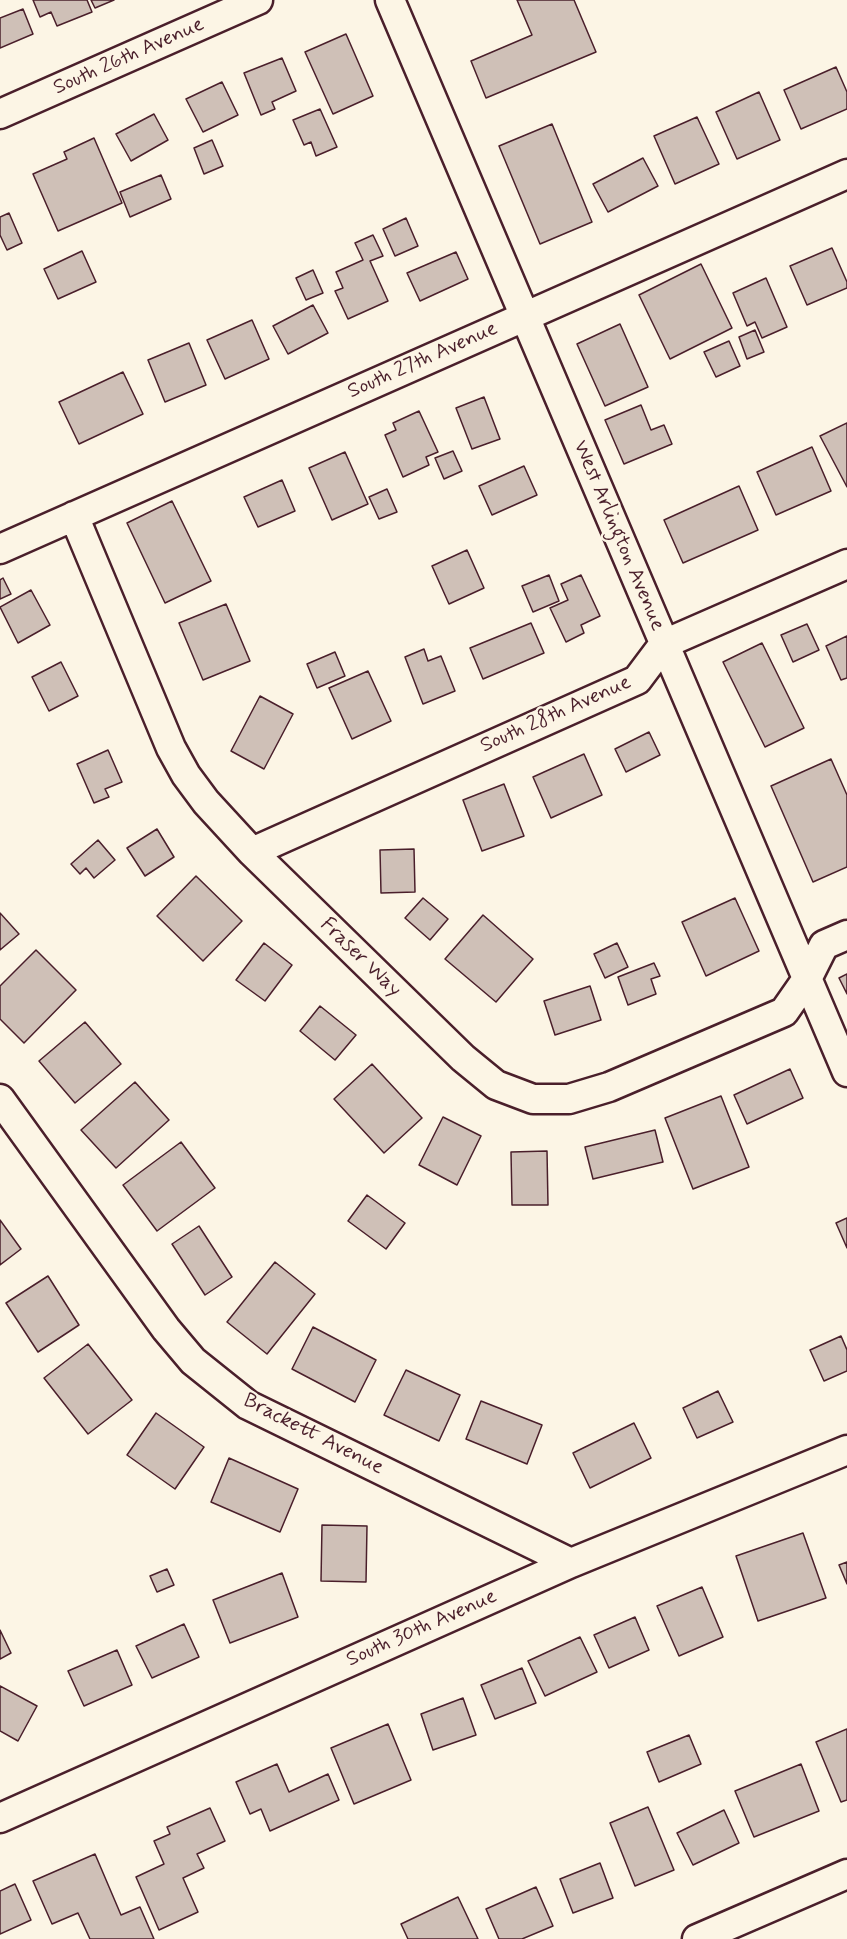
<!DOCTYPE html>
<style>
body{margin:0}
canvas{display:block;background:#fcf5e5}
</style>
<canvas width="847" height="1939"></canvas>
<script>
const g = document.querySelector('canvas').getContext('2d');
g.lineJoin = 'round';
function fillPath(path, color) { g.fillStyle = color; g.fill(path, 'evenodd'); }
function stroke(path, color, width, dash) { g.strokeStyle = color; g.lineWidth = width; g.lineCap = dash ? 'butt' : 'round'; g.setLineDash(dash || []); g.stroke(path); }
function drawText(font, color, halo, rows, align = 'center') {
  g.font = font + ' Mynerve,sans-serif'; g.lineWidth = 4.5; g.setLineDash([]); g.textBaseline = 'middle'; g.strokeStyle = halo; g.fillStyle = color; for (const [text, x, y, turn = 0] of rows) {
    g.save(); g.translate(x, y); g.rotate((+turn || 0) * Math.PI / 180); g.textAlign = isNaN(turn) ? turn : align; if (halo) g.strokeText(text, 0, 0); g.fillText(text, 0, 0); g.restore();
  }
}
const building = new Path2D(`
 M33,0H87L92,12L57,26L51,12L40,17Z
 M91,0H114L95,8Z
 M517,0H574L596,52L486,98L471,61L532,35Z
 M23,9L33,34L0,48V18Z
 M346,34L373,96L333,114L305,52Z
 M282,58L296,91L272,102L275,109L261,115L244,73Z
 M836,67L847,92V109L801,129L784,90Z
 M222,82L238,115L203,132L186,99Z
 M759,92L780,140L737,159L716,112Z
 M320,109L337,147L316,156L311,142L304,145L293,120Z
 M154,114L168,140L131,161L116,134Z
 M697,117L719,164L675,184L654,136Z
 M552,124L592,222L540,244L499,146Z
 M94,138L122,203L58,231L33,174L67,159L64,152Z
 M212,140L223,166L204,174L194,148Z
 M643,158L658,186L608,212L593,184Z
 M161,175L171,199L130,217L120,192Z
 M9,213L22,243L7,250L0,235V217Z
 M406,218L418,246L395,256L383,229Z
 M373,235L383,256L370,261L388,301L348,319L335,291L343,288L336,272L363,260L355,243Z
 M832,248L847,282V288L807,305L790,266Z
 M82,251L96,282L58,299L44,269Z
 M456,252L468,279L420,301L407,273Z
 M701,264L732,328L670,359L639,295Z
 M313,270L323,293L306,300L296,278Z
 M766,278L787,327L762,338L755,322L747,326L733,293Z
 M313,305L328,333L288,354L273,326Z
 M252,320L269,359L225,379L207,340Z
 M620,324L648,387L605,406L577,344Z
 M755,330L764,352L747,359L739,337Z
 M729,341L740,366L716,377L704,352Z
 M189,343L206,385L165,402L148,360Z
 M123,372L143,414L79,444L59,402Z
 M484,397L500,439L472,449L456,408Z
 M641,405L651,430L664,425L672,444L624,464L605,420Z
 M419,411L438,452L426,457L429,465L403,477L385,435L396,430L393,423Z
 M847,423V487L820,436Z
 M812,447L831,491L776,515L757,472Z
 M453,451L462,471L444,479L435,458Z
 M345,452L368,504L332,520L309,468Z
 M524,466L537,495L492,515L479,486Z
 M282,480L295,511L258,527L244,497Z
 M739,486L758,530L683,563L664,520Z
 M387,489L397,512L379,519L369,497Z
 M172,501L211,581L165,603L127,523Z
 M467,550L484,588L449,604L432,566Z
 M549,575L559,601L533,612L522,586Z
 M581,575L600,616L581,625L584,633L566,642L550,608L568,600L561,584Z
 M3,578L11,594L0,599V580Z
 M31,590L50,625L18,643L0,607Z
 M226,604L250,661L203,680L179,623Z
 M531,623L544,653L483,679L470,648Z
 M807,624L819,650L793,662L781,635Z
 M847,636V678L841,680L826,646Z
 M762,643L804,728L765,747L723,662Z
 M424,649L428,661L441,656L455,691L423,704L405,657Z
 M335,652L345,676L317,688L307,664Z
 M61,662L78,696L49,711L32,677Z
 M368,671L391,721L352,739L329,688Z
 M260,696L293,714L264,769L231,751Z
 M649,732L660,755L626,772L615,749Z
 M108,750L122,782L105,789L109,797L94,803L77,764Z
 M584,754L602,795L551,818L533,777Z
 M831,759L847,795V867L813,882L771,786Z
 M504,784L524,836L482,851L463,800Z
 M157,829L174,857L145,876L127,848Z
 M98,840L115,860L94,878L86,868L80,874L71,864Z
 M414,849L415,892L381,893L380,850Z
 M196,876L242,921L203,961L157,916Z
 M423,898L448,919L430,940L405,918Z
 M735,898L759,951L706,976L682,922Z
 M0,913L19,934L0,950Z
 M483,915L533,959L496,1002L445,959Z
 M264,943L292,965L265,1001L236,980Z
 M617,943L628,967L605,978L594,954Z
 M36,950L76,990L24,1043L0,1019V986Z
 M654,963L660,976L651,979L656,994L628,1005L618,977Z
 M847,974V994L839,978Z
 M590,986L601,1020L555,1035L544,1001Z
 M320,1006L356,1035L335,1060L300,1031Z
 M85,1022L121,1064L75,1103L39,1061Z
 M372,1064L422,1118L384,1153L334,1099Z
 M790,1069L803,1098L747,1124L734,1095Z
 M135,1082L169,1120L116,1168L81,1130Z
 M721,1096L749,1167L693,1189L665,1118Z
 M443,1117L481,1136L457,1185L419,1165Z
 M655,1130L663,1162L593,1179L585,1147Z
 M181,1142L215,1188L157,1231L123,1185Z
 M547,1151L548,1205H512L511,1152Z
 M367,1195L405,1223L386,1249L348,1221Z
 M847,1218V1248L836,1223Z
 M0,1220L21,1249L0,1265Z
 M199,1226L232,1277L205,1295L172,1244Z
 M275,1262L315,1294L267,1354L227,1322Z
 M48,1276L79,1325L38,1352L6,1303Z
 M313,1327L376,1360L355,1402L292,1369Z
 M841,1336L847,1350V1371L824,1381L810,1350Z
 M88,1344L132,1400L88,1434L44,1378Z
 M406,1370L460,1395L439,1441L384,1415Z
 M718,1391L733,1422L697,1438L683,1408Z
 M481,1401L542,1425L527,1464L466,1439Z
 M156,1413L204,1447L175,1489L127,1455Z
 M634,1423L651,1458L590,1488L573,1453Z
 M229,1458L298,1489L280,1532L211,1502Z
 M322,1525L367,1526L366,1582L321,1581Z
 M803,1533L826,1598L758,1621L736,1556Z
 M847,1562V1584L839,1565Z
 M167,1569L174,1585L157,1592L150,1576Z
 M282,1573L298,1617L230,1643L213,1600Z
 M702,1587L723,1637L679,1656L657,1606Z
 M635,1617L649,1650L609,1668L594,1635Z
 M184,1624L199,1657L152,1678L136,1646Z
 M0,1630L11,1653L0,1659Z
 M580,1637L597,1672L545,1696L528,1661Z
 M117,1650L132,1685L84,1706L68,1671Z
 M522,1668L536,1703L495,1719L481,1685Z
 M0,1686L37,1706L18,1741L0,1731Z
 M463,1698L476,1735L433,1750L421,1714Z
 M388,1724L411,1780L354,1804L331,1748Z
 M847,1729V1800L841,1802L816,1742Z
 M689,1735L701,1764L659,1782L647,1752Z
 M277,1764L289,1792L328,1774L339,1800L270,1831L261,1809L250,1814L236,1782Z
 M801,1764L819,1811L754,1837L735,1791Z
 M648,1807L674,1870L635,1886L610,1823Z
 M210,1808L225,1841L197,1854L204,1868L183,1878L198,1912L159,1930L136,1877L164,1864L154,1841L170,1834L167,1827Z
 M724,1810L739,1843L693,1865L677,1833Z
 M95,1854L121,1915L140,1907L154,1939H90L78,1913L52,1924L33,1881Z
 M600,1863L613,1898L573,1913L560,1879Z
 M15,1884L31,1920L0,1934V1891Z
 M536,1887L553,1926L522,1939H499L486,1909Z
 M458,1897L478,1939H408L401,1924Z`);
const minor = new Path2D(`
 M390,0L847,1072
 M0,114L258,0
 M74,516L171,748L186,775L206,802L252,852L463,1058L496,1085L533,1099H569L609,1087L784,1012L807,979L824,945L847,935
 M0,549L847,174
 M252,852L637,680L664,644L847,564
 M0,1099L166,1329L193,1361L248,1405L571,1563
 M0,1818L571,1563L847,1450
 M697,1939L847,1874`);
const streetNames = [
 ["South 26th Avenue",129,57,-24],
 ["South 27th Avenue",423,361,-24],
 ["West Arlington Avenue",618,536,67],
 ["South 28th Avenue",556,715,-24],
 ["Fraser Way",360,958,44],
 ["Brackett Avenue",313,1435,27],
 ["South 30th Avenue",422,1629,-24]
];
fillPath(building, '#cfc0b7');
stroke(building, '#4a1f2b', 1.5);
stroke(minor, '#4a1f2b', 33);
stroke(minor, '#fcf5e5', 28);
drawText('21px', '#4a1f2b', '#fcf5e5', streetNames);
</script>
